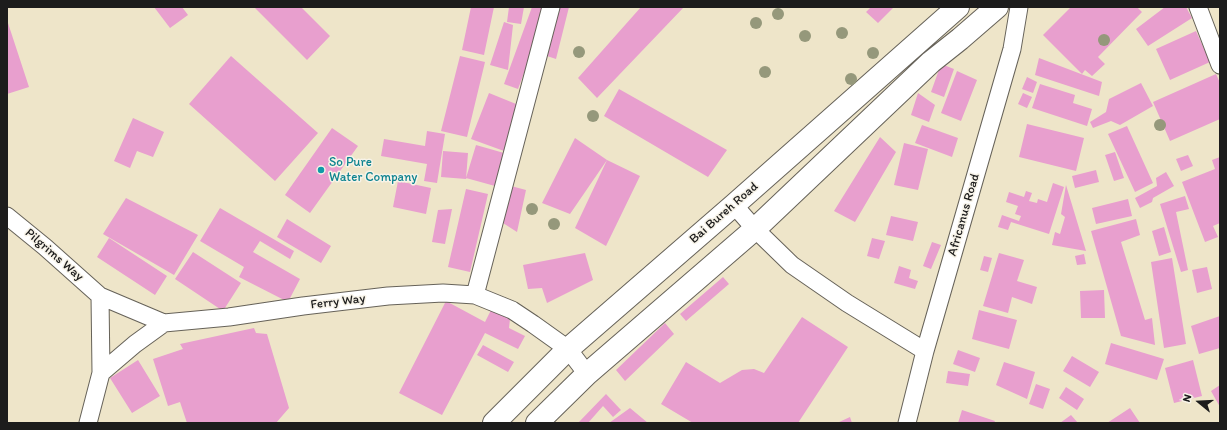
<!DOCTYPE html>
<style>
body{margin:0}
#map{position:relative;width:1227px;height:430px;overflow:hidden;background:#eee5c9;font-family:Itim,sans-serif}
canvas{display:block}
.frame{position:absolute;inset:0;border:8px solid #1c1c1c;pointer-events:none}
.north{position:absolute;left:1179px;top:382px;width:40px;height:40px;-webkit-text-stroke:3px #f7f3e8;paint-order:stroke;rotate:288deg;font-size:11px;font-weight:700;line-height:16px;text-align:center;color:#1c1c1c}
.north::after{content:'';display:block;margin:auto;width:14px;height:18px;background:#1c1c1c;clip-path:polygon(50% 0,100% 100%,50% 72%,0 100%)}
</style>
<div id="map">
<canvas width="1227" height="430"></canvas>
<div class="frame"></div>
<div class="north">N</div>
</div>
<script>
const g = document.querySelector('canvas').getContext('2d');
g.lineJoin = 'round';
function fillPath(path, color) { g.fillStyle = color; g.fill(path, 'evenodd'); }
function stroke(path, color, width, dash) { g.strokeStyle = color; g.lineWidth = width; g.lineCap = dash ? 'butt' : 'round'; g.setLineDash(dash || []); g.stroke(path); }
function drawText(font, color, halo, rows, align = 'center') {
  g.font = font + ' Itim,sans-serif'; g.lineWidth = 3; g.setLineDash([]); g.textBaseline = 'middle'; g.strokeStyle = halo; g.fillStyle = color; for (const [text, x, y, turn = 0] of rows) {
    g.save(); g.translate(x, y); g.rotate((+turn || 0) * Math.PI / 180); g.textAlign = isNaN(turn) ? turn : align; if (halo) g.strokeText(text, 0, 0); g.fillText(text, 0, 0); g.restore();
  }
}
const building = new Path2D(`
 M154,7H182L188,15L170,28Z
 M254,7H301L330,36L307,60Z
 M471,7H494L484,55L462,50Z
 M509,7H524L521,24L507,22Z
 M532,7H546L545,16L518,89L504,84Z
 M556,7H569L556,59L544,55Z
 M641,7H684L597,98L578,78Z
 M871,7H894L878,23L866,12Z
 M1071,7H1137L1142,12L1098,57L1105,64L1092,76L1085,70L1082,74L1043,35Z
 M1165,7H1186L1192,18L1148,46L1136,29Z
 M7,20L29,87L7,94Z
 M504,22L513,25L508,70L490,65Z
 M1196,31L1210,62L1170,80L1156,49Z
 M231,56L318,133L275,181L189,104Z
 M460,56L485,62L467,137L441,131Z
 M1039,58L1102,82L1099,96L1035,75Z
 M941,64L954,69L944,97L931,92Z
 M957,71L977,80L961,121L941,113Z
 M1216,74L1220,83V119L1170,141L1153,102Z
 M1027,77L1037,82L1033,93L1022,89Z
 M1141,83L1153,106L1120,125L1111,121L1093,128L1090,122L1106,112L1109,99Z
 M1040,84L1075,95L1073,103L1092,109L1087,126L1032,108Z
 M619,89L727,150L708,177L604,116Z
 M489,93L521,106L504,151L471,139Z
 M918,93L935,105L929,122L911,115Z
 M1023,93L1032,97L1027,108L1018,104Z
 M133,118L164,132L153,157L137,151L130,168L114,161Z
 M1027,124L1084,138L1076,171L1019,157Z
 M922,125L958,138L952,157L915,143Z
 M1127,126L1153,183L1135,192L1108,134Z
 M332,128L358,146L310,213L285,195Z
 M427,131L445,134L437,183L424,181L427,164L381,156L384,139L425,146Z
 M880,137L896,152L855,222L834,211Z
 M575,138L607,160L570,214L542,203Z
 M904,143L928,149L918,190L894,185Z
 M476,145L504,153L495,186L466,178Z
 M443,151L468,153L466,179L441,177Z
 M1115,152L1124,178L1114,181L1105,155Z
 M1188,155L1193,166L1181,171L1176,159Z
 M1220,157V223L1213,226L1218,237L1205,242L1182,182L1215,169L1212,160Z
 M607,160L640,176L606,246L575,228Z
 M1096,170L1099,182L1075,188L1072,176Z
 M1166,172L1174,186L1153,198L1152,202L1140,208L1135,198L1157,186L1156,178Z
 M398,181L431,188L426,214L393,207Z
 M1053,183L1064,187L1049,234L1011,222L1008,230L998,227L1002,215L1019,221L1021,216L1015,214L1018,206L1006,202L1009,192L1024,197L1026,191L1032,193L1029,201L1037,203L1038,199L1047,202Z
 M1066,185L1086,251L1052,245L1055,232L1060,234L1065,217L1061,214Z
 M511,186L526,190L517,232L503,223Z
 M466,189L488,194L470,272L448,267Z
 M1185,196L1189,209L1176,212L1188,270L1181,272L1160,204Z
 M126,198L198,235L174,275L103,234Z
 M1128,199L1132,216L1096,224L1092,208Z
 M220,208L294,251L290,259L260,241L253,252L300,279L288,302L239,277L244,267L200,241Z
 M452,209L445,244L432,242L438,210Z
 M891,216L918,222L913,241L886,235Z
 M287,219L331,246L321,263L277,237Z
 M1136,219L1140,235L1121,242L1145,320L1152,318L1155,345L1121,336L1091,231Z
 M1164,227L1171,252L1159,256L1152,231Z
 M109,238L167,276L155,295L97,257Z
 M872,238L885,241L879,259L867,256Z
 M932,242L941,245L931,269L923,266Z
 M193,252L241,283L223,311L175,279Z
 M585,253L593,280L547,303L542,288L528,289L523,265Z
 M999,253L1024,260L1017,281L1037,287L1032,304L1012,297L1008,313L983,306Z
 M1084,254L1086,264L1077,265L1075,256Z
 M984,256L992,258L988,272L980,270Z
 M1172,258L1186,344L1164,348L1151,262Z
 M899,266L911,270L909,278L918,281L915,289L894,283Z
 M1207,267L1212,289L1197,293L1192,270Z
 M723,277L729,284L686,321L680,314Z
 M1104,290L1105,318H1081L1080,291Z
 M446,301L485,322L491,310L510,319L509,328L525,336L518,349L485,333L442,415L399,393Z
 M979,310L1017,320L1009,349L972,339Z
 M1220,316V348L1199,354L1191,326Z
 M802,317L848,347L798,423H693L661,404L686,362L720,383L742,370L754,369L764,373Z
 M665,323L674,334L625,381L616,370Z
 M254,328L256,333L267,334L289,408L276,423H187L180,402L168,406L153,359L183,349L180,344Z
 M1111,343L1164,359L1157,380L1105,364Z
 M483,345L514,362L508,372L477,355Z
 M958,350L980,358L975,372L953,364Z
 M1072,356L1099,372L1090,387L1063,371Z
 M138,360L160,396L132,413L110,378Z
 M1193,360L1202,396L1174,403L1165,368Z
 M1004,362L1035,372L1027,399L996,385Z
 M948,371L970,374L968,386L946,383Z
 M1036,384L1050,389L1043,409L1029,404Z
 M1220,385V407L1211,391Z
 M1066,387L1084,399L1077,410L1059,398Z
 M606,394L621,410L613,417L603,406L588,423H578Z
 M630,408L648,423H609Z
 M1130,408L1140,423H1107Z
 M962,410L995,421L994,423H958Z
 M1071,415L1078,423H1060Z
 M850,417L852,423H837Z`);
const minor = new Path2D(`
 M1198,7L1220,65
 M734,205L755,229L792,265L847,303L925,351
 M7,216L45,247L100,296L164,323L229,317L303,306L388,296L443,293L475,295L512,310L533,324L568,349L587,374
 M475,295L551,7
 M101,373L135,344L164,323
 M88,423L101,373L100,296
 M907,423L925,351L1012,49L1019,7`);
const trunk = new Path2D(`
 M494,423L568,349L734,205L958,7
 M537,423L587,374L755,229L931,62L960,39L997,7`);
const trees = [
 [778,14],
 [756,23],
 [842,33],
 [805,36],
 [1104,40],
 [579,52],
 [873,53],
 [765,72],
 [851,79],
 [593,116],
 [1160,125],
 [532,209],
 [554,224]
];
const markers = [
 [321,170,4,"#0f9aa8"]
];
const cultureNames = [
 ["So Pure",329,163],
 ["Water Company",329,178]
];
const streetNames = [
 ["Bai Bureh Road",724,213,-41],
 ["Africanus Road",964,215,-74],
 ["Pilgrims Way",54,255,41],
 ["Ferry Way",338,302,-7]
];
fillPath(building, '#e89fce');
stroke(minor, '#666259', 19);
stroke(trunk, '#666259', 24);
stroke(minor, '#fff', 17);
stroke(trunk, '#fff', 22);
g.fillStyle = '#95987b';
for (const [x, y] of trees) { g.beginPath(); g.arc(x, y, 6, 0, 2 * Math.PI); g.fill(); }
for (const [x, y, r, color] of markers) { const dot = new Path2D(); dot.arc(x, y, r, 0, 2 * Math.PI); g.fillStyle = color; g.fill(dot); stroke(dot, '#f7f3e8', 1.5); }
drawText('13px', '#0d838f', '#f7f3e8', cultureNames, 'left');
drawText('13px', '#1c1c1c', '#f7f3e8', streetNames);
</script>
